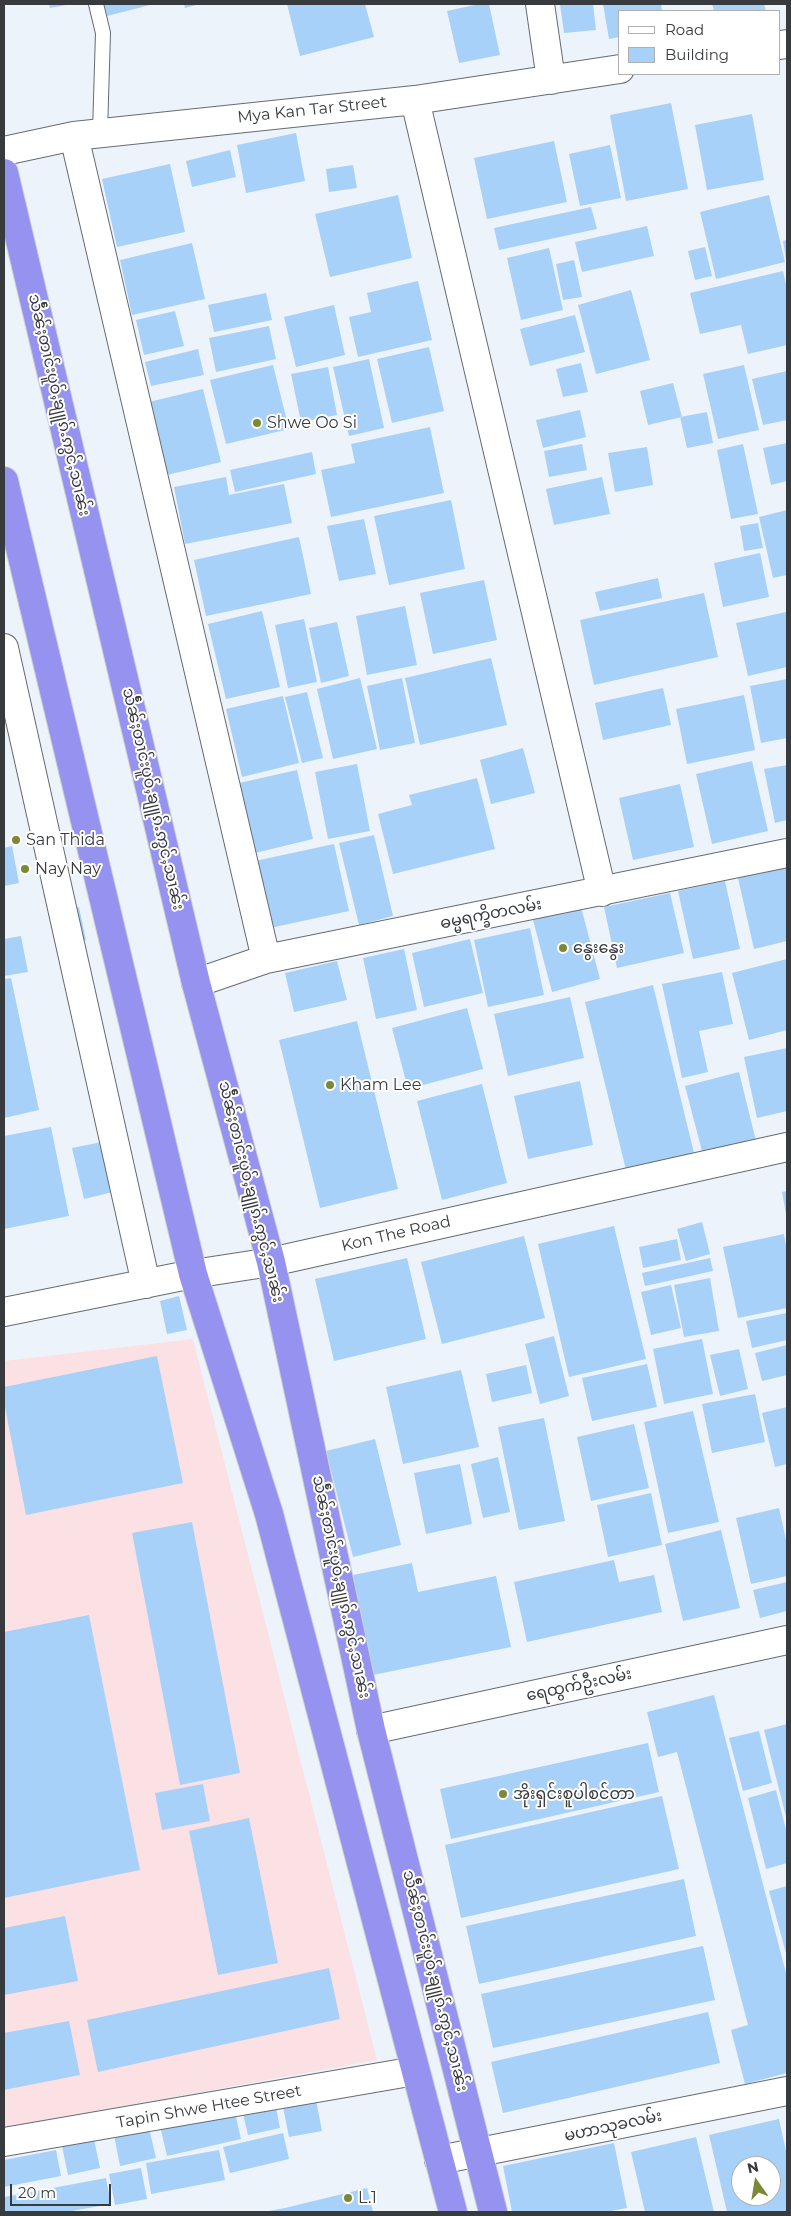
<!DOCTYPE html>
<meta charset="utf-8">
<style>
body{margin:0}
#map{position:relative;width:791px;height:2216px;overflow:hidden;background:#edf3fa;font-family:Montserrat,sans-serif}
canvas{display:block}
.frame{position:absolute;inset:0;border:5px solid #383b3d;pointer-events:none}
.legend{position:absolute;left:618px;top:10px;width:162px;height:65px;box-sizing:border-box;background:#fff;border:1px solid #afb1b1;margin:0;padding:6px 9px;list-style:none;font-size:15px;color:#383b3d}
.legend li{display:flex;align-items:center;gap:10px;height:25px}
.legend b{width:25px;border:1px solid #afb1b1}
.north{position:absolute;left:731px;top:2156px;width:50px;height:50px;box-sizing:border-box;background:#fff;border:1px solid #afb1b1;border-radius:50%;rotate:347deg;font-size:14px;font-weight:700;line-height:20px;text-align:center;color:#383b3d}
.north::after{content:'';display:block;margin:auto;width:18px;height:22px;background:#7b8835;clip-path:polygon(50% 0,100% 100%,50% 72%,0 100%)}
.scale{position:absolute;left:10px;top:2184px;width:101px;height:22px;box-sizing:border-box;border:2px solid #383b3d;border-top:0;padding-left:6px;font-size:15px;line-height:18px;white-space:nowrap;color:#383b3d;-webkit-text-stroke:4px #fff;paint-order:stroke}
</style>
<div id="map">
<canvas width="791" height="2216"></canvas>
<div class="frame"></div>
<ul class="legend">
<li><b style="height:6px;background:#fff"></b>Road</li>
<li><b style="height:14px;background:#a8d1fa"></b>Building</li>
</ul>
<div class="north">N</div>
<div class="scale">20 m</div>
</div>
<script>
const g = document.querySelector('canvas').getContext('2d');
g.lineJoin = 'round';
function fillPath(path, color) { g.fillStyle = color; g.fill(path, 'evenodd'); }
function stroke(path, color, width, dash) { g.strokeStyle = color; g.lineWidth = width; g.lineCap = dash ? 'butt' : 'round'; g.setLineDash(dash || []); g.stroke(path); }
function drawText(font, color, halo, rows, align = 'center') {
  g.font = font + ' Montserrat,"Noto Sans Myanmar",sans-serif'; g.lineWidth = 4; g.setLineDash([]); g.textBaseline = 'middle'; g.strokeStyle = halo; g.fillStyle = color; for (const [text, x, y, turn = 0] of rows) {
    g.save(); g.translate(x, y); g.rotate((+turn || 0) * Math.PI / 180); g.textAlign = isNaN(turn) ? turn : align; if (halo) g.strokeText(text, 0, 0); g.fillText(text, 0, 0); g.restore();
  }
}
const commercial = new Path2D(`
 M193,1339L377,2060L4,2128V1361Z`);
const building = new Path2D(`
 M49,4H66V5L50,8Z
 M104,4H154L107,16Z
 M184,4H200L185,8Z
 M287,4H365L374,37L300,56Z
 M479,4H489L500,55L459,63L447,11Z
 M560,4H593L596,30L564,33Z
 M603,4H661L662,11H620V37L609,39Z
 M712,4H764L766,11H714Z
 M671,103L688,189L626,201L610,115Z
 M752,114L764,180L707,190L695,125Z
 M296,133L305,181L246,193L237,145Z
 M554,141L567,202L487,219L474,158Z
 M610,145L621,198L580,206L569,154Z
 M230,150L236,177L192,187L186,161Z
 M170,164L185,232L117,247L102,179Z
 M353,165L357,188L329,192L326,169Z
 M398,195L412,258L330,277L315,214Z
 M769,195L785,262L716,279L700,212Z
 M591,207L597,229L499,250L494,228Z
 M647,226L654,256L582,272L575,242Z
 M787,240V259L786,260L783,241Z
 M192,243L205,299L132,315L120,260Z
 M705,247L712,276L695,280L688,251Z
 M549,248L563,310L521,320L507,258Z
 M574,260L582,297L563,300L556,264Z
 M783,271L787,288V345L748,354L741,325L700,334L690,293Z
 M418,281L432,340L358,357L349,317L371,312L367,293Z
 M631,290L650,360L596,374L578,305Z
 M266,293L272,320L214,332L208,305Z
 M334,305L345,355L296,367L284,317Z
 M175,311L184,346L144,355L136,320Z
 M575,315L585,352L530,366L520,329Z
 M269,326L276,359L216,372L209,338Z
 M429,347L444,411L392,423L377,359Z
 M198,349L204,375L151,386L145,362Z
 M369,359L384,428L349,436L333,367Z
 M581,363L588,392L563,397L556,369Z
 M273,365L289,429L226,444L210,380Z
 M744,365L759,430L718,439L703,374Z
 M328,367L337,415L301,422L291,374Z
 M787,371V420L763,425L752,379Z
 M673,383L682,417L648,425L640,391Z
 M203,389L221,462L167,475L149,402Z
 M580,410L586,437L543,448L536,420Z
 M707,412L713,443L687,448L680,417Z
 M430,427L444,493L331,517L321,470L355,463L351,444Z
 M787,443V481L771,485L763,448Z
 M582,444L587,470L549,477L544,451Z
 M743,444L758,514L731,519L717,450Z
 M647,447L653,485L615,492L608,453Z
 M312,452L316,474L235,492L230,470Z
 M226,477L229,495L284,484L292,523L185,544L174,487Z
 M602,477L610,514L554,525L546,489Z
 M451,500L465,569L389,585L374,516Z
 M787,510V575L773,578L759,517Z
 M364,519L376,574L339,581L327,526Z
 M758,523L763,548L744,551L740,526Z
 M299,537L311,594L206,616L194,560Z
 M760,553L769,597L723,607L714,563Z
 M658,578L662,598L600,611L595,592Z
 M484,580L497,640L433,654L420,593Z
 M704,593L718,657L594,685L580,620Z
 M405,606L417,665L367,675L356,616Z
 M262,611L280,687L226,699L208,624Z
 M786,612L787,667L748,676L736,623Z
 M304,619L317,682L288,688L275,625Z
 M337,622L349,676L321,683L309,628Z
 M491,658L507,725L420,745L405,678Z
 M360,678L377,749L333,759L317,689Z
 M402,678L415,743L380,750L367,686Z
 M787,679V738L761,743L750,686Z
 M663,688L671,725L603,740L595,703Z
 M307,692L323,758L302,763L285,697Z
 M744,695L755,750L687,764L676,709Z
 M283,696L299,763L242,777L226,709Z
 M523,748L535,793L491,804L480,760Z
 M752,761L768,831L712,844L696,774Z
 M357,764L370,831L328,839L315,772Z
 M787,765V820L775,823L764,769Z
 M297,770L313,839L255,853L239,783Z
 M477,778L495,849L393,874L378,814L412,805L409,795Z
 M680,784L694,847L633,860L619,798Z
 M374,835L393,916L359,925L339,843Z
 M334,844L349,911L270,928L255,861Z
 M12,846L19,883L4,886V848Z
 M787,867V941L754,949L738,878Z
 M725,881L740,949L693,959L678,891Z
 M670,893L684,953L617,968L604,907Z
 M79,907L86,940L74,943L66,910Z
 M581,907L600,979L552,992L533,920Z
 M530,928L544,995L488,1007L474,940Z
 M21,936L28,972L4,976V939Z
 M470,939L483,993L424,1007L412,953Z
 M404,949L417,1010L376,1019L363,958Z
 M787,959V1030L749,1040L732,973Z
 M337,961L347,1000L294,1012L285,973Z
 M722,972L733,1024L699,1031L708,1072L682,1078L662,984Z
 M11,978L39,1110L4,1118V979Z
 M653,985L694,1153L626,1170L585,1002Z
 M570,997L584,1058L508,1076L494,1014Z
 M467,1008L483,1069L408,1089L392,1028Z
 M357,1021L398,1189L320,1208L279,1040Z
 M787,1048V1111L757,1118L744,1057Z
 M739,1072L756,1141L703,1155L685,1086Z
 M580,1081L593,1145L528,1159L514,1096Z
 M482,1084L507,1183L442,1200L417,1101Z
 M51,1127L69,1216L4,1229V1136Z
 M102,1142L113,1192L84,1199L72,1148Z
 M787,1191V1214H786L782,1192Z
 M702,1222L710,1254L686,1261L677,1229Z
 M614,1226L646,1359L569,1377L538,1244Z
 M784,1234L787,1252V1308L738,1318L723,1247Z
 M524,1236L545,1318L442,1344L421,1262Z
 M677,1239L681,1260L643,1268L639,1247Z
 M407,1258L426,1339L334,1361L315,1279Z
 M710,1258L713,1271L645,1286L642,1273Z
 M710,1278L719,1331L684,1337L674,1285Z
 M671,1285L681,1328L651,1335L641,1292Z
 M179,1296L187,1330L167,1334L160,1301Z
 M787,1313V1340L752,1348L746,1321Z
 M554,1336L569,1396L540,1404L525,1344Z
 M702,1339L713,1394L664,1404L653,1349Z
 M787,1345V1375L762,1381L755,1353Z
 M739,1349L748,1389L720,1396L710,1355Z
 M157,1356L183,1483L26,1515L4,1402V1387Z
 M647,1364L657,1407L592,1421L582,1378Z
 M526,1365L532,1393L492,1402L486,1374Z
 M461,1370L479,1447L403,1464L386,1387Z
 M755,1394L765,1442L712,1453L702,1404Z
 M787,1407V1464L775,1467L762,1413Z
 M693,1411L719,1522L668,1533L644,1422Z
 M544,1418L565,1521L519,1530L498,1427Z
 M634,1424L649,1488L591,1501L577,1437Z
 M375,1439L401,1545L353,1557L326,1451Z
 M498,1457L510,1512L483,1518L471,1464Z
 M460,1464L472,1524L426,1534L414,1473Z
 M651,1493L662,1545L608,1557L597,1505Z
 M779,1508L787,1544V1576L751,1584L736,1518Z
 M192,1522L240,1773L180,1785L132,1533Z
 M721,1530L740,1608L683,1621L665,1544Z
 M614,1560L619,1582L654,1575L662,1612L527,1642L514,1582Z
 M412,1563L418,1592L496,1576L511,1647L368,1676L348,1576Z
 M787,1582V1611L760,1618L753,1590Z
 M89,1615L140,1870L4,1898V1632Z
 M714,1695L787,1977V2073L745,2084L731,2030L748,2025L677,1752L658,1757L647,1712Z
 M787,1724V1821L764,1730Z
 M759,1731L772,1783L743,1791L729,1738Z
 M648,1743L659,1792L451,1839L440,1789Z
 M203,1784L210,1821L162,1830L155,1793Z
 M776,1790L787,1834V1863L766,1869L748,1798Z
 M662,1796L679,1869L461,1918L445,1845Z
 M249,1818L278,1963L218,1975L189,1831Z
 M684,1879L696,1936L479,1984L466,1926Z
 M787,1886V1957L769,1891Z
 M65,1916L78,1981L4,1995V1928Z
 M703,1946L715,2000L493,2048L481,1994Z
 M329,1968L340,2019L98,2072L87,2020Z
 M708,2012L720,2063L503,2113L491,2062Z
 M69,2021L80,2075L4,2090V2033Z
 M315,2095L322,2131L289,2137L282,2102Z
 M276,2107L280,2128L248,2135L243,2114Z
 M234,2108L241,2139L167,2156L160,2126Z
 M779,2119L787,2156V2212H727L709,2135ZM741,2166H771V2196H741Z
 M149,2128L156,2158L120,2166L114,2135Z
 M283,2133L289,2159L230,2173L223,2147Z
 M696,2137L714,2212H645L631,2152Z
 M94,2139L100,2168L68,2175L62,2146Z
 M614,2143L627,2208L605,2212H512L503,2166Z
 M56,2150L61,2176L4,2187V2160Z
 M219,2150L225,2180L151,2194L146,2163Z
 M141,2168L147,2199L115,2205L109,2174Z
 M106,2178L111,2204L66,2212H4V2197Z
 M367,2188L373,2212H264L285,2208Z`);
const lane = new Path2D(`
 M96,4L103,33L100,132`);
const street = new Path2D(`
 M540,4L551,80
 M780,45L787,44
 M415,100L602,892
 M74,136L266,959
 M4,151L74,136L415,100L620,69
 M4,648L146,1284
 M196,983L266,959L787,853
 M4,1312L193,1274L271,1262L787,1147
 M371,1730L787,1640
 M4,2142L415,2071
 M439,2160L787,2091`);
const highway = new Path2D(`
 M4,173L196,983L271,1262L371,1730L493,2212
 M4,481L193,1274L269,1514L453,2212`);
const markers = [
 [257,423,5,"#7b8835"],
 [16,840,5,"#7b8835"],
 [25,869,5,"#7b8835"],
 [563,948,5,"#7b8835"],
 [330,1085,5,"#7b8835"],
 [503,1794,5,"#7b8835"],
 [348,2198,5,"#7b8835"]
];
const streetNames = [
 ["Mya Kan Tar Street",312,110,-6],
 ["သဵႅၼ်ႈတၢင်းပူဝ်ႇၶျူၵ်ႉဢွင်ႇသၢၼ်း",59,405,77],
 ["သဵႅၼ်ႈတၢင်းပူဝ်ႇၶျူၵ်ႉဢွင်ႇသၢၼ်း",153,799,77],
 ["ဓမ္မရက္ခိတလမ်း",491,914,-11],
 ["သဵႅၼ်ႈတၢင်းပူဝ်ႇၶျူၵ်ႉဢွင်ႇသၢၼ်း",251,1192,76],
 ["Kon The Road",396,1234,-13],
 ["သဵႅၼ်ႈတၢင်းပူဝ်ႇၶျူၵ်ႉဢွင်ႇသၢၼ်း",341,1587,78],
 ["ရေထွက်ဦးလမ်း",579,1685,-12],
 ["သဵႅၼ်ႈတၢင်းပူဝ်ႇၶျူၵ်ႉဢွင်ႇသၢၼ်း",435,1981,76],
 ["Tapin Shwe Htee Street",209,2107,-10],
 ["မဟာသုခလမ်း",613,2126,-12]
];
const poiNames = [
 ["Shwe Oo Si",267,423],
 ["San Thida",26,840],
 ["Nay Nay",35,869],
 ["နွေးနွေး",573,948],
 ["Kham Lee",340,1085],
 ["အိုးရှင်းစူပါစင်တာ",513,1794],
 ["L.1",358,2198]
];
fillPath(commercial, '#fce1e4');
fillPath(building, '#a8d1fa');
stroke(lane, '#666c72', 16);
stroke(street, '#666c72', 30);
stroke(highway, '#cfd0d0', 30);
stroke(lane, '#fff', 14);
stroke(street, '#fff', 28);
stroke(highway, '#9593ef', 28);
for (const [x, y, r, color] of markers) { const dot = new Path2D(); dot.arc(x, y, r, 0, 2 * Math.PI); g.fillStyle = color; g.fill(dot); stroke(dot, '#fff', 2); }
drawText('16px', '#383b3d', '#fff', streetNames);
drawText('16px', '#383b3d', '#fff', poiNames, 'left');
</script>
